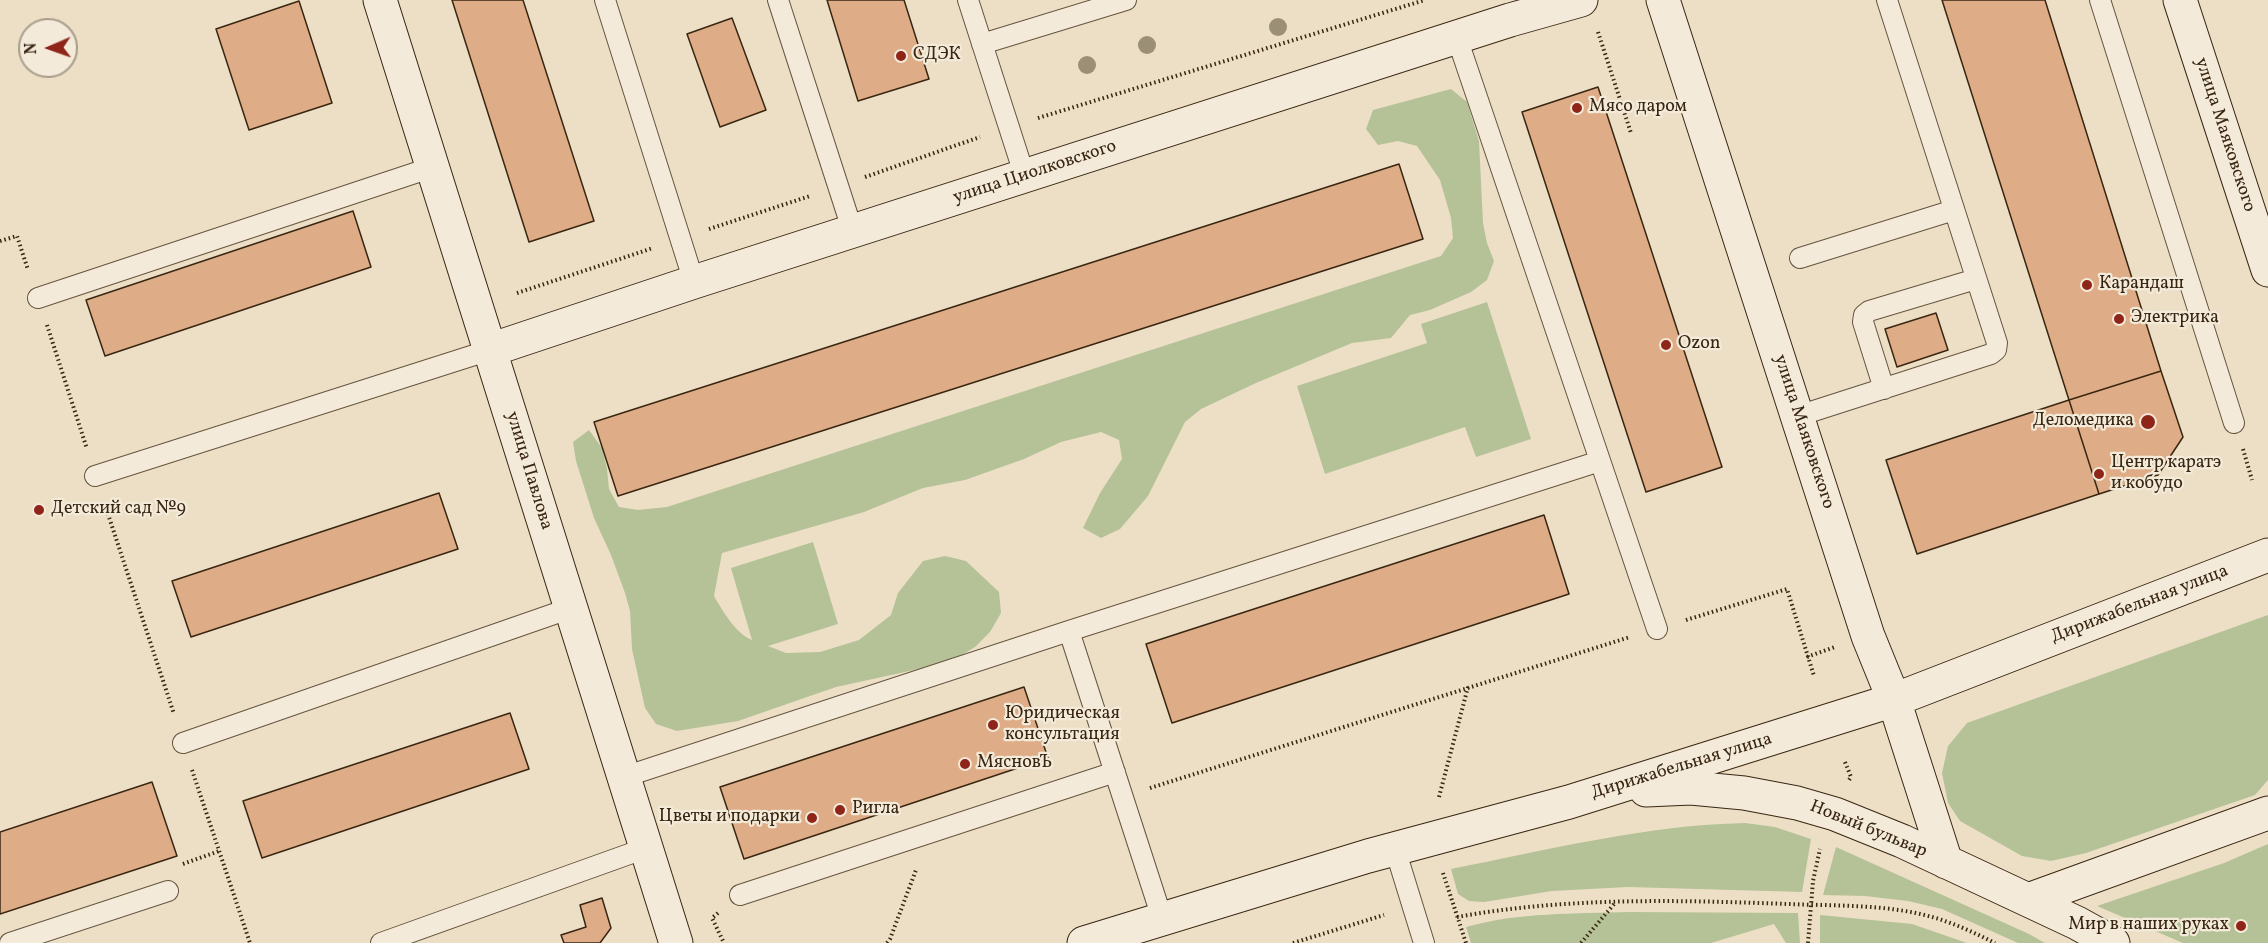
<!DOCTYPE html>
<meta charset="utf-8">
<style>
body{margin:0}
#map{position:relative;width:2268px;height:943px;overflow:hidden;background:#eddfc6;font-family:Vollkorn,serif}
canvas{display:block}
.north{position:absolute;left:18px;top:18px;width:60px;height:60px;box-sizing:border-box;background:#f3eada;border:2px solid #a99c8a;border-radius:50%;rotate:268deg;font-size:16px;font-weight:700;line-height:24px;text-align:center;color:#392611}
.north::after{content:'';display:block;margin:auto;width:21px;height:27px;background:#8f2418;clip-path:polygon(50% 0,100% 100%,50% 72%,0 100%)}
</style>
<div id="map">
<canvas width="2268" height="943"></canvas>
<div class="north">N</div>
</div>
<script>
const g = document.querySelector('canvas').getContext('2d');
g.lineJoin = 'round';
function fillPath(path, color) { g.fillStyle = color; g.fill(path, 'evenodd'); }
function stroke(path, color, width, dash) { g.strokeStyle = color; g.lineWidth = width; g.lineCap = dash ? 'butt' : 'round'; g.setLineDash(dash || []); g.stroke(path); }
function drawText(font, color, halo, rows, align = 'center') {
  g.font = font + ' Vollkorn,serif'; g.lineWidth = 4.5; g.setLineDash([]); g.textBaseline = 'middle'; g.strokeStyle = halo; g.fillStyle = color; for (const [text, x, y, turn = 0] of rows) {
    g.save(); g.translate(x, y); g.rotate((+turn || 0) * Math.PI / 180); g.textAlign = isNaN(turn) ? turn : align; if (halo) g.strokeText(text, 0, 0); g.fillText(text, 0, 0); g.restore();
  }
}
const green = new Path2D(`
 M1451,89L1467,102L1479,141L1483,223L1487,243L1494,261L1487,280L1471,292L1430,310L1410,315L1391,338L1352,343L1256,383L1201,409L1185,422L1148,496L1120,529L1101,538L1083,528L1100,493L1122,459L1119,440L1101,432L1061,442L1024,459L965,480L923,488L864,512L722,553L714,596C723,611 735,633 752,640L731,568L813,542L838,624L768,646L786,653L820,652L859,640L891,615L898,593L923,561L945,556L966,561L999,592L1001,613L990,632L975,647L957,658L937,665L836,687L738,721L677,731L656,724L645,708L632,649L630,611L625,593L611,555L594,518L576,461L573,442L589,430L602,448L607,469L609,489L619,507L638,510L667,507L1441,256L1453,238L1451,218L1440,180L1417,146L1398,141L1378,145L1366,129L1373,110Z
 M1487,302L1531,439L1476,457L1465,427L1325,474L1297,386L1427,343L1421,324Z
 M2268,615V780L2255,795L2086,853L2051,861L2022,856L1960,821L1948,803L1942,773L1948,746L1967,723Z
 M1745,823L1775,827L1811,839L1802,892L1628,887L1552,891L1484,902L1469,901L1458,894L1451,869C1548,850 1646,825 1745,823Z
 M2268,844V943H2183L2097,906L2224,863Z
 M1836,847L2029,934L2045,943H2018L1942,909L1908,901L1865,896L1823,895Z
 M1630,912L1798,913L1800,943H1786L1774,924L1711,943H1471L1466,927C1518,912 1576,914 1630,912Z
 M1820,915L1912,924L1967,943H1820Z`);
const building = new Path2D(`
 M452,0H523L594,221L529,242Z
 M827,0H904L929,79L858,101Z
 M1942,0H2045L2161,371L2069,400Z
 M299,1L332,103L249,130L216,29Z
 M732,18L766,110L720,127L687,34Z
 M1598,87L1722,467L1646,492L1522,112Z
 M1399,164L1423,239L618,496L594,422Z
 M353,211L371,267L105,356L86,300Z
 M1936,313L1948,350L1897,367L1885,329Z
 M2161,371L2183,437L2158,475L2099,494L2069,400Z
 M2069,400L2099,494L1917,554L1886,460Z
 M439,493L458,549L191,637L172,581Z
 M1544,515L1569,594L1172,723L1146,644Z
 M1024,687L1048,758L744,859L720,787Z
 M510,713L529,769L262,858L243,801Z
 M152,782L177,856L0,914V832Z
 M602,898L611,928L600,943H564L561,935L586,927L580,905Z`);
const path = new Path2D(`
 M1598,32L1631,133
 M1038,118L1425,0
 M865,177L980,137
 M709,229L810,196
 M0,241L17,236L28,270
 M517,293L653,248
 M47,325L87,449
 M2243,449L2252,480
 M105,505L174,714
 M1686,620L1787,589L1814,676
 M1807,657L1835,647
 M1845,762L1851,777L1849,780
 M192,770L250,943
 M1150,788L1630,637
 M1439,797L1468,687
 M183,864L219,851
 M1443,873L1466,943
 M718,913L712,918L724,943
 M1457,917C1566,897 1678,900 1788,904C1835,906 1887,904 1932,917C1954,923 1975,933 1995,943
 M887,943L890,939L916,870
 M1293,943L1384,915
 M1581,943L1615,903
 M1808,943L1813,881L1820,849`);
const lane = new Path2D(`
 M605,0L694,282
 M778,0L853,232
 M968,0L1025,177
 M2100,0L2234,423
 M1457,38L1657,629
 M982,44L1126,0
 M1800,258L1954,210
 M38,298L433,167
 M1884,389L1863,322L1864,315L1869,311L1976,279
 M1798,416L1991,354L1996,350L1997,343L1887,0
 M95,476L490,350
 M1069,631L1162,918
 M183,743L571,608
 M624,777L1069,631L1600,461
 M1395,849L1424,943
 M740,895L1115,772
 M10,943L168,891
 M381,943L646,848`);
const secondary = new Path2D(`
 M380,0L676,943
 M1663,0L1868,636L1894,700L1946,862
 M2180,0L2268,270
 M490,350L694,282L1510,20L1581,0
 M1646,790L1691,788L1744,793L1797,803L1835,814L1902,841L2077,923L2113,943
 M2028,900L2268,813
 M1084,943L1368,856L1569,802L1894,700L2268,555`);
const trees = [
 [1278,27],
 [1147,45],
 [1087,65]
];
const markers = [
 [901,56,6,"#8f2418"],
 [1577,108,6,"#8f2418"],
 [2087,285,6,"#8f2418"],
 [2119,319,6,"#8f2418"],
 [1666,345,6,"#8f2418"],
 [2148,422,8,"#8f2418"],
 [2099,474,6,"#8f2418"],
 [39,510,6,"#8f2418"],
 [993,725,6,"#8f2418"],
 [965,764,6,"#8f2418"],
 [840,810,6,"#8f2418"],
 [812,818,6,"#8f2418"],
 [2241,926,6,"#8f2418"]
];
const poiNames = [
 ["СДЭК",913,56],
 ["Мясо даром",1589,108],
 ["Карандаш",2099,285],
 ["Электрика",2131,319],
 ["Ozon",1678,345],
 ["Деломедика",2134,422,"right"],
 ["Центр каратэ",2111,464],
 ["и кобудо",2111,485],
 ["Детский сад №9",51,510],
 ["Юридическая",1005,715],
 ["консультация",1005,736],
 ["МясновЪ",977,764],
 ["Ригла",852,810],
 ["Цветы и подарки",800,818,"right"],
 ["Мир в наших руках",2229,926,"right"]
];
const streetNames = [
 ["улица Маяковского",2224,135,72],
 ["улица Циолковского",1035,173,-18],
 ["улица Маяковского",1803,432,72],
 ["улица Павлова",528,471,73],
 ["Дирижабельная улица",2140,605,-21],
 ["Дирижабельная улица",1682,767,-17],
 ["Новый бульвар",1868,830,22]
];
fillPath(green, '#b5c297');
fillPath(building, '#deac86');
stroke(building, '#392611', 1.5);
stroke(lane, '#66543e', 22);
stroke(secondary, '#392611', 35);
stroke(path, '#392611', 4, [1.5, 3]);
stroke(lane, '#f3eada', 20);
stroke(secondary, '#f3eada', 33);
g.fillStyle = '#9b8f75';
for (const [x, y] of trees) { g.beginPath(); g.arc(x, y, 9, 0, 2 * Math.PI); g.fill(); }
for (const [x, y, r, color] of markers) { const dot = new Path2D(); dot.arc(x, y, r, 0, 2 * Math.PI); g.fillStyle = color; g.fill(dot); stroke(dot, '#f3eada', 2); }
drawText('18px', '#392611', '#f3eada', poiNames, 'left');
drawText('18px', '#392611', '#f3eada', streetNames);
</script>
